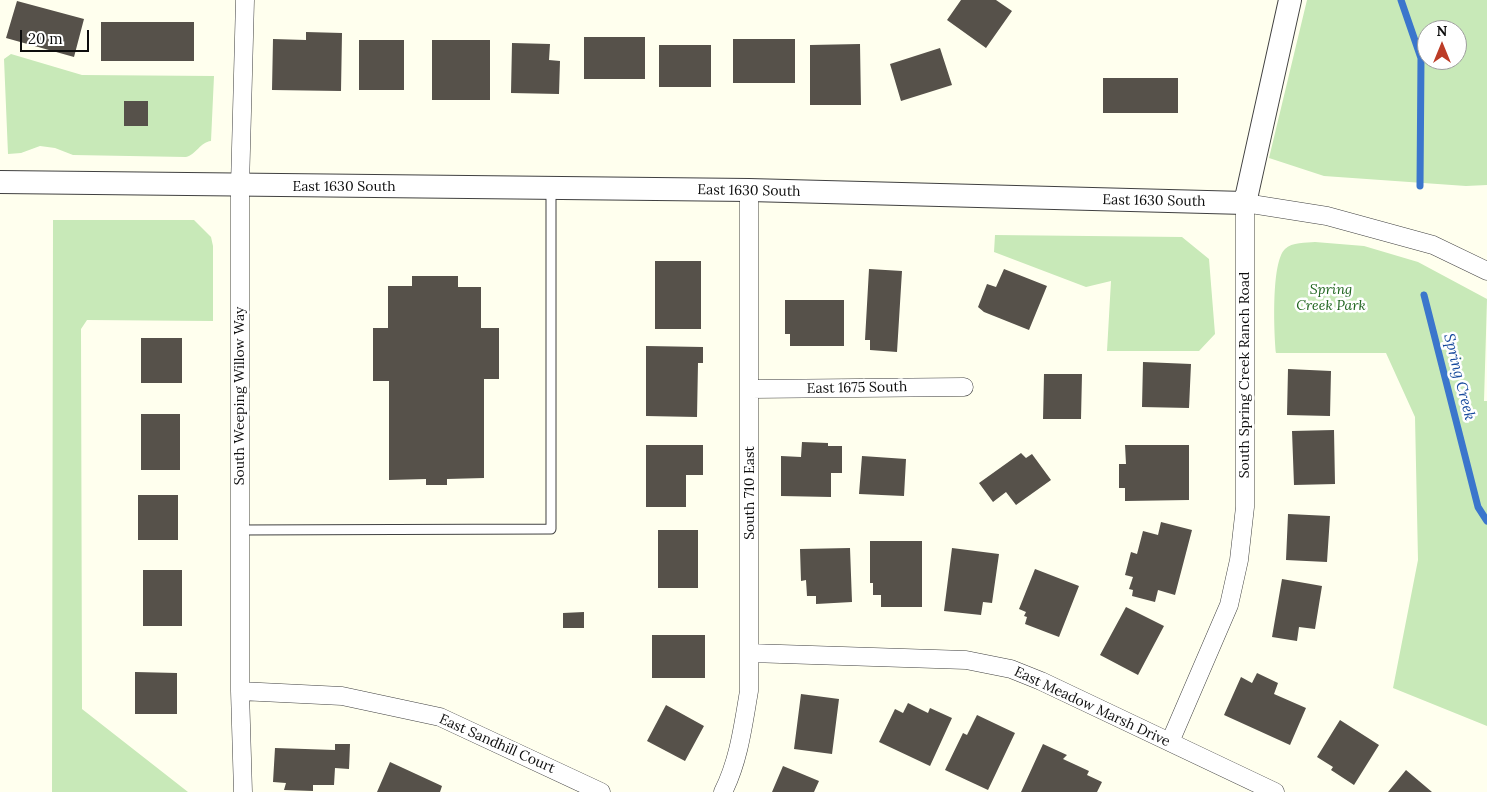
<!DOCTYPE html>
<style>
body{margin:0}
#map{position:relative;width:1487px;height:792px;overflow:hidden;background:#ffe;font-family:Lora,serif}
canvas{display:block}
.north{position:absolute;left:1417px;top:20px;width:50px;height:50px;box-sizing:border-box;background:#fff;border:1px solid #9e9e9e;border-radius:50%;rotate:0deg;font-size:14px;font-weight:700;line-height:20px;text-align:center;color:#0d0d0d}
.north::after{content:'';display:block;margin:auto;width:18px;height:22px;background:#bc3c27;clip-path:polygon(50% 0,100% 100%,50% 72%,0 100%)}
.scale{position:absolute;left:20px;top:30px;width:69px;height:22px;box-sizing:border-box;border:2px solid #0d0d0d;border-top:0;padding-left:6px;font-size:15px;line-height:18px;white-space:nowrap;color:#0d0d0d;-webkit-text-stroke:4px #fff;paint-order:stroke}
</style>
<div id="map">
<canvas width="1487" height="792"></canvas>
<div class="north">N</div>
<div class="scale">20 m</div>
</div>
<script>
const g = document.querySelector('canvas').getContext('2d');
g.lineJoin = 'round';
function fillPath(path, color) { g.fillStyle = color; g.fill(path, 'evenodd'); }
function stroke(path, color, width, dash) { g.strokeStyle = color; g.lineWidth = width; g.lineCap = dash ? 'butt' : 'round'; g.setLineDash(dash || []); g.stroke(path); }
function drawText(font, color, halo, rows, align = 'center') {
  g.font = font + ' Lora,serif'; g.lineWidth = 5; g.setLineDash([]); g.textBaseline = 'middle'; g.strokeStyle = halo; g.fillStyle = color; for (const [text, x, y, turn = 0] of rows) {
    g.save(); g.translate(x, y); g.rotate((+turn || 0) * Math.PI / 180); g.textAlign = isNaN(turn) ? turn : align; if (halo) g.strokeText(text, 0, 0); g.fillText(text, 0, 0); g.restore();
  }
}
const green = new Path2D(`
 M1307,0H1487V185L1466,186L1324,176L1269,158ZM1427,30H1457V60H1427Z
 M11,54L82,75L214,76L211,141C200,142 196,155 186,157L73,155L55,148L40,146L21,153L8,154L4,59Z
 M53,220H194L211,237L213,246V321L87,320L81,329L82,709L188,792H52Z
 M995,235L1182,237L1209,259L1215,334L1199,351H1107L1111,281L1086,287L994,252Z
 M1315,242L1364,246L1418,262L1487,299L1484,401H1487V726L1393,688L1418,560L1415,417L1386,353H1276C1274,333 1271,262 1285,249C1292,242 1306,243 1315,242Z`);
const stream = new Path2D(`
 M1401,0L1421,58L1420,186
 M1424,295L1478,507L1487,521`);
const building = new Path2D(`
 M961,0H996L1012,11L986,48L947,20Z
 M17,1L84,19L74,57L6,38Z
 M101,22H194V61H101Z
 M306,32L342,33L341,91L272,90L273,39L306,40Z
 M584,37H645V79H584Z
 M733,39H795V83H733Z
 M359,40H404V90H359Z
 M432,40H490V100H432Z
 M512,43L550,44L549,60L560,61L559,94L511,93Z
 M860,44L861,105H810V45Z
 M659,45H711V87H659Z
 M940,48L952,85L901,101L890,64Z
 M1103,78H1178V113H1103Z
 M124,101H148V126H124Z
 M655,261H701V329H655Z
 M869,269L902,271L897,352L870,350V340H865Z
 M1004,269L1047,286L1029,330L984,312L978,307L987,284L996,287Z
 M412,276H458V287H481V328H499V379H484V478L447,479V485H426V479L389,480V381H373V328H388V286H412Z
 M785,300H844V346H790V334H785Z
 M141,338H182V383H141Z
 M646,346L703,347V363H698L697,417L646,416Z
 M1143,362L1191,364L1189,408L1142,407Z
 M1288,369L1331,371L1330,416L1287,415Z
 M1044,374H1082L1081,419H1043Z
 M141,414H180V470H141Z
 M1334,430L1335,484L1294,485L1292,431Z
 M802,442L828,443V446H842V473H831V497L781,496V456L801,457Z
 M646,445H703V475H686V507H646Z
 M1125,445H1189V500L1125,501V488H1119V464H1126Z
 M1021,453L1026,458L1032,454L1051,480L1016,505L1006,492L993,502L979,483Z
 M862,456L906,459L904,496L859,494Z
 M138,495H178V540H138Z
 M1288,514L1330,516L1327,562L1286,560Z
 M1161,522L1192,530L1175,595L1158,590L1155,602L1132,596L1133,590L1129,589L1133,577L1125,575L1131,552L1137,554L1143,531L1158,535Z
 M658,530H698V588H658Z
 M870,541H922V607H881V595H873V583H870Z
 M850,548L852,602L816,604V596H807L806,580L801,581L800,549Z
 M952,548L999,554L992,603L983,602L981,615L944,611Z
 M1035,569L1079,586L1059,637L1025,624L1027,617L1024,616L1026,612L1019,609Z
 M143,570H182V626H143Z
 M1282,579L1322,586L1315,629L1299,627L1297,641L1272,637Z
 M1126,607L1164,626L1138,675L1100,655Z
 M584,612V628H563V613Z
 M652,635H705V678H652Z
 M135,672L177,673V714H135Z
 M1257,673L1278,683L1274,694L1306,708L1290,745L1224,715L1241,677L1252,683Z
 M801,694L839,699L832,754L794,749Z
 M908,703L928,713L930,708L952,718L930,766L879,742L895,709L903,713Z
 M666,705L704,726L685,761L647,741Z
 M977,715L1015,733L988,790L945,770L963,733L967,735Z
 M1340,720L1379,745L1354,785L1331,770L1333,767L1317,757Z
 M335,744H350L349,769L335,768L334,785H313V791L284,790L286,783L273,782L275,748L335,750Z
 M1043,744L1067,755L1063,759L1089,771L1087,775L1102,782L1097,792H1021Z
 M390,762L442,786L440,792H377Z
 M783,766L819,781L814,792H772Z
 M1406,770L1432,792H1388Z`);
const service = new Path2D(`
 M240,530L551,529V189`);
const minor = new Path2D(`
 M751,389L964,387
 M750,653L966,660L1011,669L1041,681L1275,792
 M240,691L342,696L440,717L601,792
 M1170,742L1229,605L1239,560L1245,507V203L1327,216L1433,245L1487,271
 M243,792L240,691V186L245,0
 M723,792C739,760 743,726 749,691V190`);
const tertiary = new Path2D(`
 M0,182L749,190L1245,203L1290,0`);
const streetNames = [
 ["East 1630 South",344,187],
 ["East 1630 South",749,191,1],
 ["East 1630 South",1154,201,1],
 ["South Spring Creek Ranch Road",1245,375,-90],
 ["East 1675 South",857,388,-1],
 ["South Weeping Willow Way",240,396,-90],
 ["South 710 East",750,493,-90],
 ["East Meadow Marsh Drive",1092,707,25],
 ["East Sandhill Court",497,744,24]
];
const parkNames = [
 ["Spring",1331,290],
 ["Creek Park",1331,306]
];
const waterNames = [
 ["Spring Creek",1459,377,76]
];
fillPath(green, '#c8e9b8');
stroke(stream, '#3b76cc', 7);
fillPath(building, '#56514a');
stroke(service, '#404040', 11);
stroke(minor, '#404040', 19);
stroke(tertiary, '#404040', 24);
stroke(service, '#fff', 9);
stroke(minor, '#fff', 18);
stroke(tertiary, '#fff', 22);
drawText('14px', '#0d0d0d', '#fff', streetNames);
drawText('italic 14px', '#1f641e', '#fff', parkNames);
drawText('italic 15px', '#184a9d', '#fff', waterNames);
</script>
